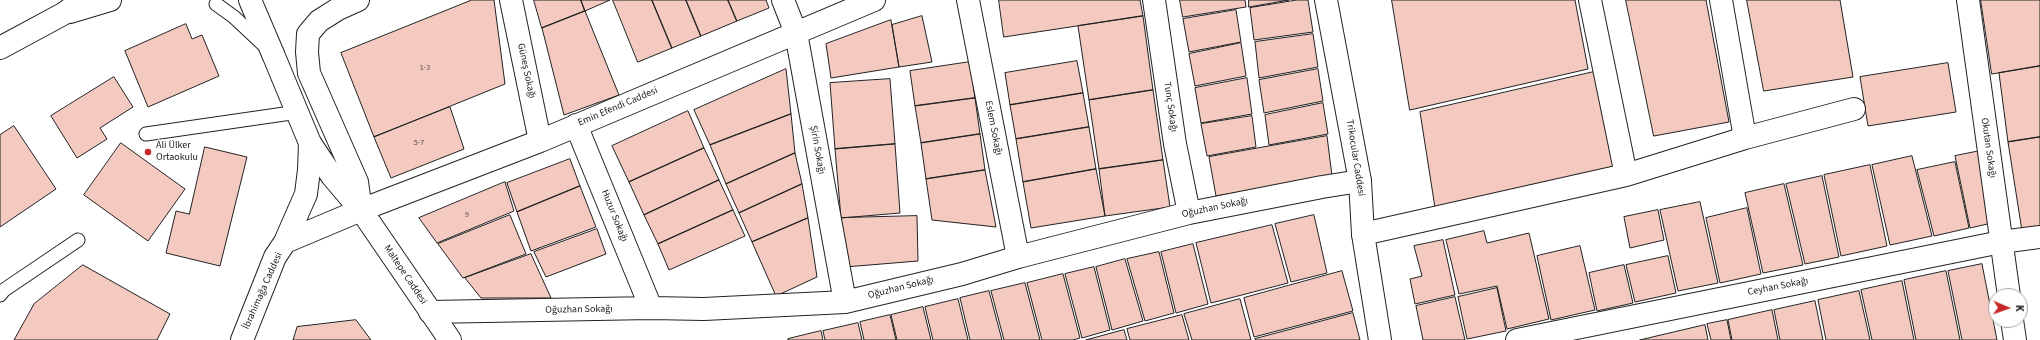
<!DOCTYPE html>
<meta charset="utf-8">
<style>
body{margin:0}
#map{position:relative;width:2040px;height:340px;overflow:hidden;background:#fff;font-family:"Source Sans 3",sans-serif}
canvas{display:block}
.north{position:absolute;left:1988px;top:288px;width:40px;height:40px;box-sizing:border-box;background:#fff;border:1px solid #a7a7a7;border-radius:50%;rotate:92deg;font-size:11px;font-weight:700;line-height:16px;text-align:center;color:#222}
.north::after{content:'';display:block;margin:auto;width:14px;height:18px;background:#c62828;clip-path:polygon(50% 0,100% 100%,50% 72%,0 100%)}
</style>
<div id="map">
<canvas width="2040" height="340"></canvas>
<div class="north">K</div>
</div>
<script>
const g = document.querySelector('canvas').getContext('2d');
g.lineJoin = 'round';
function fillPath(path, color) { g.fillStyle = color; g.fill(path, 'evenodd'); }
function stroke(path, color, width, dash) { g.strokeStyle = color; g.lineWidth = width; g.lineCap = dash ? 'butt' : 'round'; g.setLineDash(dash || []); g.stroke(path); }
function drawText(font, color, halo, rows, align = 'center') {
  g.font = font + ' "Source Sans 3",sans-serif'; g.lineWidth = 3; g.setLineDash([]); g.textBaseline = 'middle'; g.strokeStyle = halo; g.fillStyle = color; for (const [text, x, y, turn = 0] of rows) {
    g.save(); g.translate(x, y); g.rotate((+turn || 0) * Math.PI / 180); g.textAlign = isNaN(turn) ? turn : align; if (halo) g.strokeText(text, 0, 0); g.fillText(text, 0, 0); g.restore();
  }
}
const building = new Path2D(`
 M472,0H494L505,84L374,137L341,53Z
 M534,0H581L585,11L542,28Z
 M581,0H610L585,11Z
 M613,0H652L672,48L638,62Z
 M652,0H686L701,36L672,48Z
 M686,0H728L737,21L701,36Z
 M728,0H766L769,8L737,21Z
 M999,0H1140L1143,16L1004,37Z
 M1180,0H1245L1246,7L1183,17Z
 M1249,0H1289L1249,7Z
 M1297,0H1308L1313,32L1254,40L1250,8Z
 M1392,0H1575L1588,69L1410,110Z
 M1626,0H1706L1729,122L1654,136Z
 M1747,0H1840L1853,77L1764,91Z
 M1981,0H2040V66L1992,74Z
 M1236,10L1241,42L1189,52L1183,19Z
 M585,11L619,95L564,115L542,28Z
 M922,16L932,62L899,67L892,25Z
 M1143,16L1153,90L1089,100L1078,26Z
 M891,20L899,67L831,78L826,44Z
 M186,24L192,39L202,35L219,76L148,107L125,51Z
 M1313,34L1318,67L1259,78L1255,42Z
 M1241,43L1246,76L1195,86L1189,54Z
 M1077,61L1083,93L1010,105L1005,73Z
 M970,62L975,98L915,106L910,71Z
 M1948,63L1956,112L1868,126L1860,77Z
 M2040,66V137L2008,142L1999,73Z
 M786,69L791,114L710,145L694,110Z
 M1318,69L1323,101L1264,113L1259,80Z
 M1598,71L1616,171L1436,214L1420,112Z
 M114,77L133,107L100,128L107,139L77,158L51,116Z
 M1247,78L1252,114L1201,123L1195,88Z
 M890,79L895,144L835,149L830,83Z
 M1153,90L1163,160L1099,169L1089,100Z
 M1083,93L1089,127L1016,139L1010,105Z
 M975,98L980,134L921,143L915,106Z
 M1323,103L1328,134L1269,145L1265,115Z
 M450,107L464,149L391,178L374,137Z
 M688,111L704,148L629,182L612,146Z
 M791,114L795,153L726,184L710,145Z
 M1252,116L1256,147L1207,156L1201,124Z
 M14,126L56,189L0,227V135Z
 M1089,127L1096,169L1023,182L1016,139Z
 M980,134L985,170L926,179L921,143Z
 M1327,136L1332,176L1216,196L1209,157Z
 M2040,137V228L2022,231L2008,142Z
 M121,143L185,189L148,241L84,195Z
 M895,144L900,213L841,218L835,149Z
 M205,147L247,157L220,266L166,253L176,211L189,214Z
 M704,148L719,180L644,215L629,182Z
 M1980,151L1996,222L1970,228L1955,156Z
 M795,153L802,184L739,213L726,184Z
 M1912,156L1932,236L1890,245L1872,165Z
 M570,159L580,186L517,212L507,183Z
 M1163,160L1170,207L1105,216L1099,169Z
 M1955,162L1969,228L1934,236L1917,170Z
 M1870,165L1887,246L1841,256L1824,175Z
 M1096,169L1105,216L1031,228L1023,182Z
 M985,170L996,227L932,220L926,179Z
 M1822,176L1839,257L1805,264L1786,184Z
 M719,180L733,210L658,244L644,215Z
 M505,182L514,211L437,243L419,218Z
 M802,184L808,218L752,242L739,213Z
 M1784,184L1803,265L1763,273L1745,193Z
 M580,186L596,227L531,251L517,212Z
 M1700,202L1718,283L1678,291L1660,210Z
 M1747,208L1761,274L1720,283L1706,218Z
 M733,210L745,236L669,270L658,244Z
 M1658,210L1664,240L1630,248L1624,217Z
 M510,215L526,254L463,278L438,244Z
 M1314,215L1327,273L1291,282L1275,224Z
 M917,216L918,261L845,267L841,218Z
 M808,218L817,277L776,296L752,242Z
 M1272,225L1288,283L1211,303L1196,243Z
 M597,229L606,254L546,277L534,252Z
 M1484,231L1487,243L1529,233L1549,319L1507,329L1497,286L1459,294L1446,240Z
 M1443,240L1455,295L1415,304L1410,279L1422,276L1414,246Z
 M1193,244L1208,304L1176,313L1161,252Z
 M1580,246L1595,310L1551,320L1537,256Z
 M1159,252L1174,313L1145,321L1127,259Z
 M531,254L551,298H481L465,278Z
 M1668,256L1676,293L1635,302L1626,265Z
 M1125,259L1143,321L1112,330L1096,267Z
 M1982,264L1997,340H1962L1948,271Z
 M83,265L170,314L157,340H14L34,304Z
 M1624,265L1633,303L1597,311L1589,273Z
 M1094,267L1110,330L1082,338L1065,274Z
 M1342,271L1353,311L1254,337L1244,298Z
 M1946,271L1960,340H1916L1904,280Z
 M1063,274L1080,338L1073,340H1042L1027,283Z
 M1902,281L1914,340H1872L1861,290Z
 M1025,283L1040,340H1004L991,291Z
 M1497,288L1506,331L1467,339L1458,297Z
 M989,291L1002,340H970L960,298Z
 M1859,291L1870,340H1826L1818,300Z
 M1455,297L1465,340H1423L1416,306Z
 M958,299L968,340H933L925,307Z
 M1240,299L1251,340H1192L1184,314Z
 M1815,301L1823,340H1780L1774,310Z
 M923,307L931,340H897L891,315Z
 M1772,310L1778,340H1732L1728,320Z
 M1353,313L1360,340H1256L1255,339Z
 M890,315L896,340H864L860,322Z
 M1182,315L1189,340H1130L1127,329Z
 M356,320L371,340H293L297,327Z
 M1727,320L1731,340H1711L1707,324Z
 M858,323L862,340H825L823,331Z
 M1705,325L1708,340H1640Z
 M1124,330L1127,340H1086Z
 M821,331L823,340H788V339Z`);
const service = new Path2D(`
 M216,4L234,17L266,47
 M146,134L298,112
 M0,295L4,290L78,240`);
const minor = new Path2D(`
 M511,0L540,141
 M783,0L796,33L845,302
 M968,0L1018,257
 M1154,0L1175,144L1189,213
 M1590,0L1626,175
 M1721,0L1745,138
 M1968,0L2009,296
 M576,125L651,308
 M361,210L540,141L874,0
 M1363,234L1626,175L1745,138L1854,109
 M430,312L651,308L704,309L845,302L962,274L1018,257L1189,213L1322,187L1360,181
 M2012,320L2015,340
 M1517,340L2001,242L2040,237`);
const tertiary = new Path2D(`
 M1326,0L1360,181L1363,234L1380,340`);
const secondary = new Path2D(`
 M250,0L273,54
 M285,242L361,210
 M242,340L275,257L285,242L306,194L309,170L310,143`);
const primary = new Path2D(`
 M358,0L338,9L319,21L308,34L307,52L309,73L357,182L361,210
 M70,12L110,0
 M0,48L63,14L83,0
 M273,54L310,143L332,176L361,210L450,340`);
const markers = [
 [148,152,4,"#c62828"]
];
const numberNames = [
 ["1-3",425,68],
 ["5-7",419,143],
 ["9",467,215]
];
const streetNames = [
 ["Güneş Sokağı",526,71,78],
 ["Emin Efendi Caddesi",618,107,-23],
 ["Tunç Sokağı",1170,107,82],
 ["Eslem Sokağı",993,128,79],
 ["Okutan Sokağı",1988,148,82],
 ["Şirin Sokağı",817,150,80],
 ["Trikocular Caddesi",1355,158,81],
 ["Oğuzhan Sokağı",1215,208,-12],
 ["Huzur Sokağı",614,216,68],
 ["Maltepe Caddesi",405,275,56],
 ["Ceyhan Sokağı",1778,287,-11],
 ["Oğuzhan Sokağı",901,288,-14],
 ["İbrahimağa Caddesi",263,291,-66],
 ["Oğuzhan Sokağı",579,310,-1]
];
const poiNames = [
 ["Ali Ülker",156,146],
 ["Ortaokulu",156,158]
];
fillPath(building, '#f3c9c0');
stroke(building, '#222', 1);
stroke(service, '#222', 15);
stroke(minor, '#222', 24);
stroke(tertiary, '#222', 24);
stroke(secondary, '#222', 24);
stroke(primary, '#222', 24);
stroke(service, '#fff', 13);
stroke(minor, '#fff', 22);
stroke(tertiary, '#fff', 22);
stroke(secondary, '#fff', 22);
stroke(primary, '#fff', 22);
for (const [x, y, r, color] of markers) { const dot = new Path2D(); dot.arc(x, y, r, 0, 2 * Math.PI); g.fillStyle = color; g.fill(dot); stroke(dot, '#fff', 1.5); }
drawText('8px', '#564c4a', null, numberNames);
drawText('10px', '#222', '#fff', streetNames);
drawText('10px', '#222', '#fff', poiNames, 'left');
</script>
